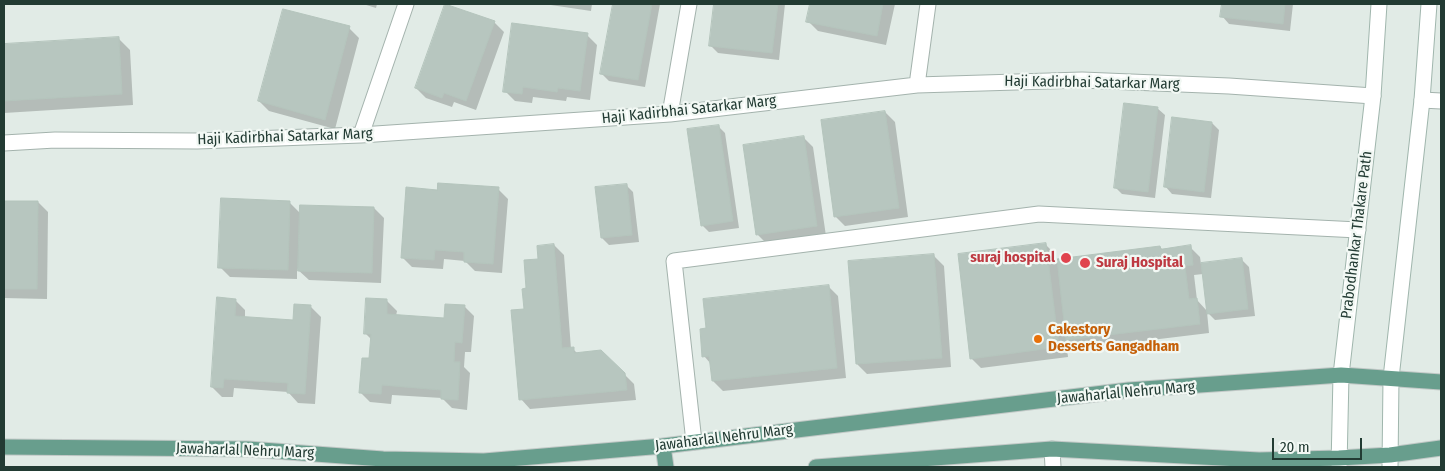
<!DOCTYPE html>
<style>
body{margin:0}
#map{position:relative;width:1445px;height:471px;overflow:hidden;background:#e1ebe6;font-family:"Fira Sans Condensed",sans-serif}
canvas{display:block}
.frame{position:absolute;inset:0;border:5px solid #223b33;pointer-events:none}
.scale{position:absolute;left:1272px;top:438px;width:90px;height:22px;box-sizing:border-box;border:2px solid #223b33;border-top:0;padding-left:6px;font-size:15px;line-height:18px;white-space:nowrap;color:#223b33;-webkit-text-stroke:4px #f2f8f4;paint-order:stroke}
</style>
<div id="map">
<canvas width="1445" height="471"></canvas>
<div class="frame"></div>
<div class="scale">20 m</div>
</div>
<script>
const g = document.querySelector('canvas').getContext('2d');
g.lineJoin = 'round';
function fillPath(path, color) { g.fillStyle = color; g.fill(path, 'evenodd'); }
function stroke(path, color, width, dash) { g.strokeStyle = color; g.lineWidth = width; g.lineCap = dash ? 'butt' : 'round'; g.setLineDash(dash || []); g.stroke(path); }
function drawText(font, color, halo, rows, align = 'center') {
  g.font = font + ' "Fira Sans Condensed",sans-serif'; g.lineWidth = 4.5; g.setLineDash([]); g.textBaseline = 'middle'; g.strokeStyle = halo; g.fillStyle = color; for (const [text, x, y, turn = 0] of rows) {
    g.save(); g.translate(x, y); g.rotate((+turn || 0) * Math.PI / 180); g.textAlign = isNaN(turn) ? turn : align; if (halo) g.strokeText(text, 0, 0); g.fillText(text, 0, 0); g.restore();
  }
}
const shadow = new Path2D(`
 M363,4H377L376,8Z
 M544,4H592L591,11Z
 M614,4H660L645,87L609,81L602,74Z
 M715,4H785L779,60L718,53L710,45Z
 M811,4H895L886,45L818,31L808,21Z
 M1223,4H1293L1290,31L1229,24L1222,16Z
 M494,22L504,32L476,110L454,102L452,107L426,98L416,88Z
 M349,28L359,38L335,129L269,111L259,101Z
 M587,35L597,45L590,100L567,97L566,101L533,97L532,103L515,101L505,91Z
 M118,38L130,50L133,105L4,113V45Z
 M1157,108L1165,115L1155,198L1122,194L1115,187Z
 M885,112L895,122L908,217L845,226L835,216Z
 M1212,123L1219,130L1211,198L1172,194L1165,186Z
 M718,126L725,133L739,228L709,232L702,225Z
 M803,137L813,147L826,236L767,244L757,234Z
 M626,185L633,192L639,242L609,245L602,238Z
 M498,189L508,199L502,273L475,271L465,261L444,259L443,269L412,267L402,257L438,191Z
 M4,202H38L48,212L47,299L4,298Z
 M289,202L301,214L374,208L384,218L381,283L309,280L297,269V279L230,277L220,267Z
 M554,245L564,255L571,349H573L578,354L601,351L634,384L636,400L530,409L521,399L528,289L539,260Z
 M1046,245L1056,255V260L1160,247L1163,250L1190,247L1200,257L1201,264L1242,260L1249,267L1255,316L1215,320L1207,312L1209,333L1077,349L1066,338L1068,357L981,368L971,358ZM1203,274L1207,311L1197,300L1194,275Z
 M934,256L944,266L951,367L867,374L857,364Z
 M828,286L838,296L846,378L723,391L713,381L711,364L704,356L707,329Z
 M235,300L245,310V318L294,321L311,307L321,317L315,404L298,403L288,392L234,388L233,397H222L212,387Z
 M387,301L397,311L396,316L446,319L464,306L474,316L471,352H465L464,367L470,373L467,410L452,408L442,398L392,395L391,404L370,402L360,392L370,360L372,340L365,333Z`);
const building = new Path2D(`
 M445,4L495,21L466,101L444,93L442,98L415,88Z
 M613,4H652L638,80L600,74Z
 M714,4H778L772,53L709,46Z
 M810,4H883L877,36L806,22Z
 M1222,4H1285L1283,24L1220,17Z
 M283,9L350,26L325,120L258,101Z
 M512,23L588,33L580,91L558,88L557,92L523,87L522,94L503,92Z
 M119,37L122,94L4,101V44Z
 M1124,103L1158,107L1148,192L1114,188Z
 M885,111L899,208L834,217L821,120Z
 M1172,117L1212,122L1204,192L1164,187Z
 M719,125L733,221L701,226L687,129Z
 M804,136L817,226L756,235L743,145Z
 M438,183L499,187L493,264L464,262V252L435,250L434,260L401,258L406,187L437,190Z
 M627,184L632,235L601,238L595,187Z
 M221,198L290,201L288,270L218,268Z
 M4,201H38L37,289H4Z
 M300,205L374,207L372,273L298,271Z
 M1046,243L1059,347L970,359L958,254Z
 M554,244L562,348L574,347V353L601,350L625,373L627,390L519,400L511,310L524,309L522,289L526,288L524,260L538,259L537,246Z
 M1191,245L1193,265L1185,266L1189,299L1197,298L1200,324L1066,340L1057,259L1160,246L1161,249Z
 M934,254L942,358L856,364L848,261Z
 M1242,258L1248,309L1207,314L1201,263Z
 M829,285L837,368L712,381L709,356L702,357L700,329L706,328L703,299Z
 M217,297L236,299L235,316L293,320L294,304L311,305L305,394L287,393L288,383L224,379L223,388L211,387Z
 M366,298L387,299V314L444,318L445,304L465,305L462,343L455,342L454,362H460L458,400L441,399V390L382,385L381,394L359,393L362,358H369L371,334H364Z`);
const minor = new Path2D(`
 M917,85L928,4
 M1422,100L1441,101
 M670,114L689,4
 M361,135L406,4
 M4,143L55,140L197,141L361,135L670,114L917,85L1082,80L1229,86L1373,96
 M694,442L674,261L1039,214L1358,230
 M1052,449L1053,467`);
const secondary = new Path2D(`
 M1339,467L1341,375L1373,96L1379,4
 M1390,467L1391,378L1422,100L1429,4`);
const primary = new Path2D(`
 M663,446L666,467
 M4,447L248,449L383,459L484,461L663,446L1129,390L1341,375L1441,382
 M816,467L1052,449L1259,460L1339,458L1390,455L1441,448`);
const markers = [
 [1066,258,6,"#e0444e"],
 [1085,263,6,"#e0444e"],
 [1038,339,5,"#e8710a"]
];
const streetNames = [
 ["Haji Kadirbhai Satarkar Marg",1092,83,1],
 ["Haji Kadirbhai Satarkar Marg",689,110,-6],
 ["Haji Kadirbhai Satarkar Marg",285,137,-2],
 ["Prabodhankar Thakare Path",1357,235,-83],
 ["Jawaharlal Nehru Marg",1126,393,-5],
 ["Jawaharlal Nehru Marg",724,438,-7],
 ["Jawaharlal Nehru Marg",245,451,2]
];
const healthNames = [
 ["suraj hospital",1055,258],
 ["Suraj Hospital",1096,263,"left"]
];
const foodNames = [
 ["Cakestory",1048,330],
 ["Desserts Gangadham",1048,347]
];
fillPath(shadow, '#0003');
fillPath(building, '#b7c6bf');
stroke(building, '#b4c4bc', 1);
stroke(minor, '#a4b3ad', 17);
stroke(secondary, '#a0b6ad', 17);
stroke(primary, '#c1c8c6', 17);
stroke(minor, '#fff', 15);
stroke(secondary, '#fff', 15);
stroke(primary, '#689e8d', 15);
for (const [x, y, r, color] of markers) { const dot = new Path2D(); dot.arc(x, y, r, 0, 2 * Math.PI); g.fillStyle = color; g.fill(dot); stroke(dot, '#f2f8f4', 2); }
drawText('15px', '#223b33', '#f2f8f4', streetNames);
drawText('bold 15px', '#be3a42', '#f2f8f4', healthNames, 'right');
drawText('bold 15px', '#c56008', '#f2f8f4', foodNames, 'left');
</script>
